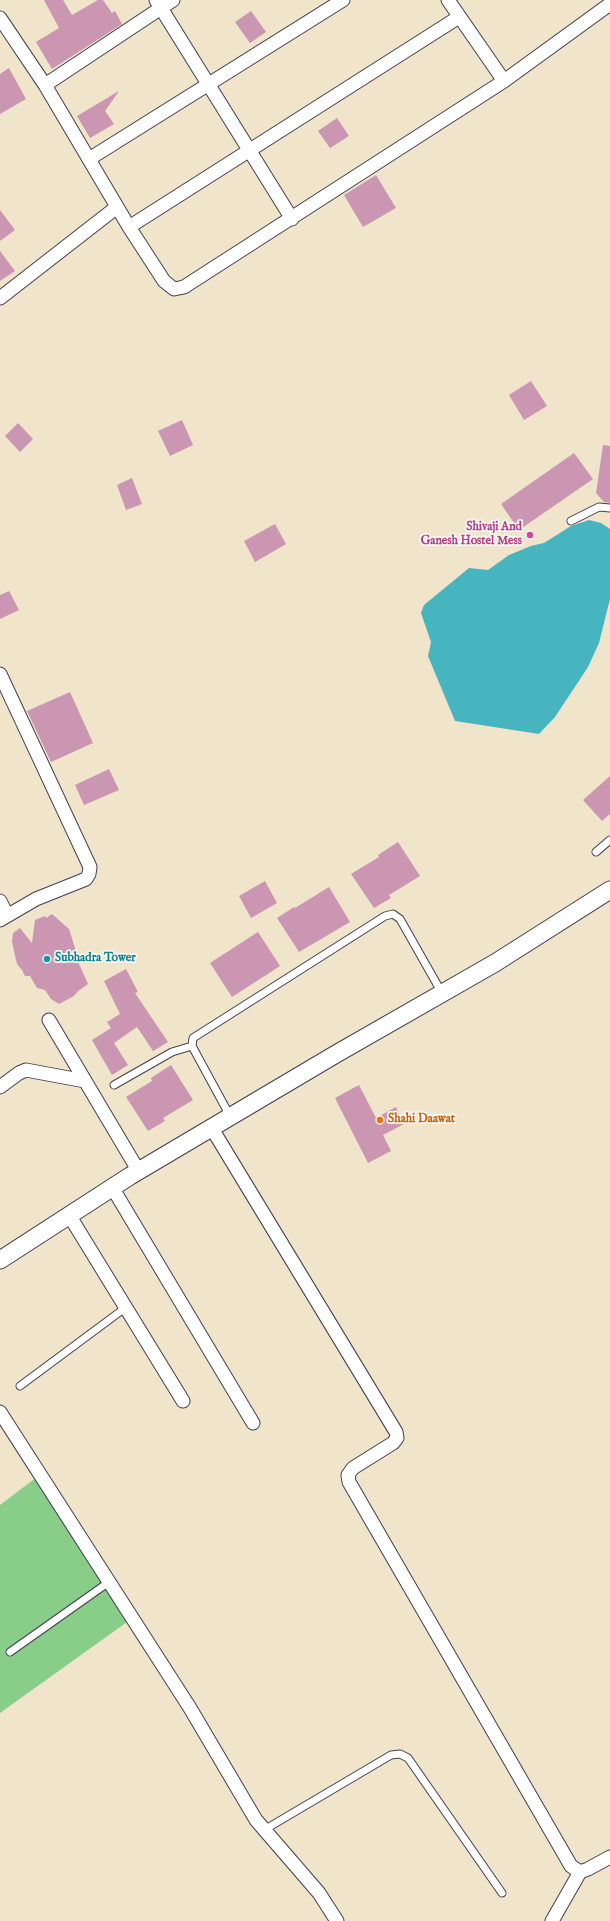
<!DOCTYPE html>
<style>
body{margin:0}
canvas{display:block;background:#f0e4ca}
</style>
<canvas width="610" height="1921"></canvas>
<script>
const g = document.querySelector('canvas').getContext('2d');
g.lineJoin = 'round';
function fillPath(path, color) { g.fillStyle = color; g.fill(path, 'evenodd'); }
function stroke(path, color, width, dash) { g.strokeStyle = color; g.lineWidth = width; g.lineCap = dash ? 'butt' : 'round'; g.setLineDash(dash || []); g.stroke(path); }
function drawText(font, color, halo, rows, align = 'center') {
  g.font = font + ' "IM FELL English",serif'; g.lineWidth = 3.5; g.setLineDash([]); g.textBaseline = 'middle'; g.strokeStyle = halo; g.fillStyle = color; for (const [text, x, y, turn = 0] of rows) {
    g.save(); g.translate(x, y); g.rotate((+turn || 0) * Math.PI / 180); g.textAlign = isNaN(turn) ? turn : align; if (halo) g.strokeText(text, 0, 0); g.fillText(text, 0, 0); g.restore();
  }
}
const green = new Path2D(`
 M41,1474L134,1617L0,1713V1505Z`);
const water = new Path2D(`
 M589,520L601,523L610,529V599L599,643L588,667L555,717L539,734L455,721L428,656L431,642L421,613L424,605L469,568L488,570L509,555L531,546L544,543L571,526Z`);
const building = new Path2D(`
 M44,0H63L72,15L98,0H103L112,13L115,11L122,24L52,69L36,42L59,28Z
 M251,11L266,32L250,43L235,22Z
 M9,68L26,99L0,114V74Z
 M119,91L105,111L114,124L90,138L77,116Z
 M337,118L349,136L330,148L318,131Z
 M376,175L396,208L363,227L344,195Z
 M0,210L15,230L0,241Z
 M0,251L15,271L0,281Z
 M531,381L547,406L524,420L509,395Z
 M182,420L193,445L170,456L158,431Z
 M18,423L33,439L20,452L5,436Z
 M603,445L610,446V503L604,502L596,493Z
 M574,453L593,479L519,530L501,504Z
 M132,478L142,504L126,510L117,485Z
 M275,524L286,544L255,562L244,541Z
 M9,591L19,610L0,619V595Z
 M70,692L93,743L51,762L27,711Z
 M109,769L119,790L84,805L75,785Z
 M610,776V814L602,821L583,800Z
 M398,842L420,876L389,895L391,898L374,908L351,874L379,857L378,855Z
 M265,881L277,903L251,918L239,896Z
 M329,887L350,922L299,952L277,918L294,907L295,908Z
 M52,914L69,929L75,948V955L88,984L78,991L74,996L59,1004L51,999L45,990L37,988L30,976H25L22,970L17,964L12,942L13,933L20,928L32,943L35,920L45,916L46,918Z
 M258,932L280,966L232,997L210,963Z
 M126,969L138,992L135,993L168,1042L153,1051L137,1027L114,1043L128,1065L112,1075L92,1040L111,1028L107,1022L120,1014L104,981Z
 M171,1065L193,1100L163,1118L165,1121L148,1131L126,1097L152,1081L151,1078Z
 M359,1085L376,1118L396,1107L404,1124L383,1135L391,1151L368,1163L335,1098Z`);
const service = new Path2D(`
 M571,521L599,507L610,508
 M596,852L610,840
 M114,1085L172,1052L192,1046
 M230,1116L192,1046L193,1038L385,916L393,914L400,919L442,993
 M20,1386L125,1308
 M10,1652L109,1582
 M264,1830L391,1755L400,1754L408,1758L502,1893`);
const minor = new Path2D(`
 M156,0L292,219
 M448,0L504,81
 M0,18L45,85L129,227L164,281L174,289L184,287L504,81L610,4
 M45,85L173,0
 M89,159L343,0
 M129,227L459,17
 M0,298L117,207
 M0,674L90,867L89,874L86,879L36,899L0,920
 M0,901L7,915
 M49,1020L138,1170
 M0,1087L19,1073L26,1070L85,1081
 M211,1127L396,1432L397,1438L393,1443L353,1468L348,1475L349,1482L571,1866L580,1872L588,1869L610,1857
 M112,1187L253,1423
 M69,1215L183,1401
 M0,1412L190,1708L256,1820L319,1893L337,1921
 M552,1921L580,1872`);
const tertiary = new Path2D(`
 M0,1260L130,1176L336,1054L495,963L610,890`);
const markers = [
 [530,535,4,"#d1479c"],
 [47,959,4,"#0f9aa8"],
 [380,1120,4,"#e8710a"]
];
const hotelNames = [
 ["Shivaji And",522,528],
 ["Ganesh Hostel Mess",522,542]
];
const cultureNames = [
 ["Subhadra Tower",55,959]
];
const foodNames = [
 ["Shahi Daawat",388,1120]
];
fillPath(green, '#88ce88');
fillPath(water, '#46b5bf');
fillPath(building, '#ca96b2');
stroke(service, '#413f50', 9);
stroke(minor, '#413f50', 15);
stroke(tertiary, '#413f50', 19);
stroke(service, '#fff', 7);
stroke(minor, '#fff', 13);
stroke(tertiary, '#fff', 17);
for (const [x, y, r, color] of markers) { const dot = new Path2D(); dot.arc(x, y, r, 0, 2 * Math.PI); g.fillStyle = color; g.fill(dot); stroke(dot, '#f6f6f2', 1.5); }
drawText('bold 12px', '#b23c85', '#f6f6f2', hotelNames, 'right');
drawText('bold 12px', '#0d838f', '#f6f6f2', cultureNames, 'left');
drawText('bold 12px', '#c56008', '#f6f6f2', foodNames, 'left');
</script>
